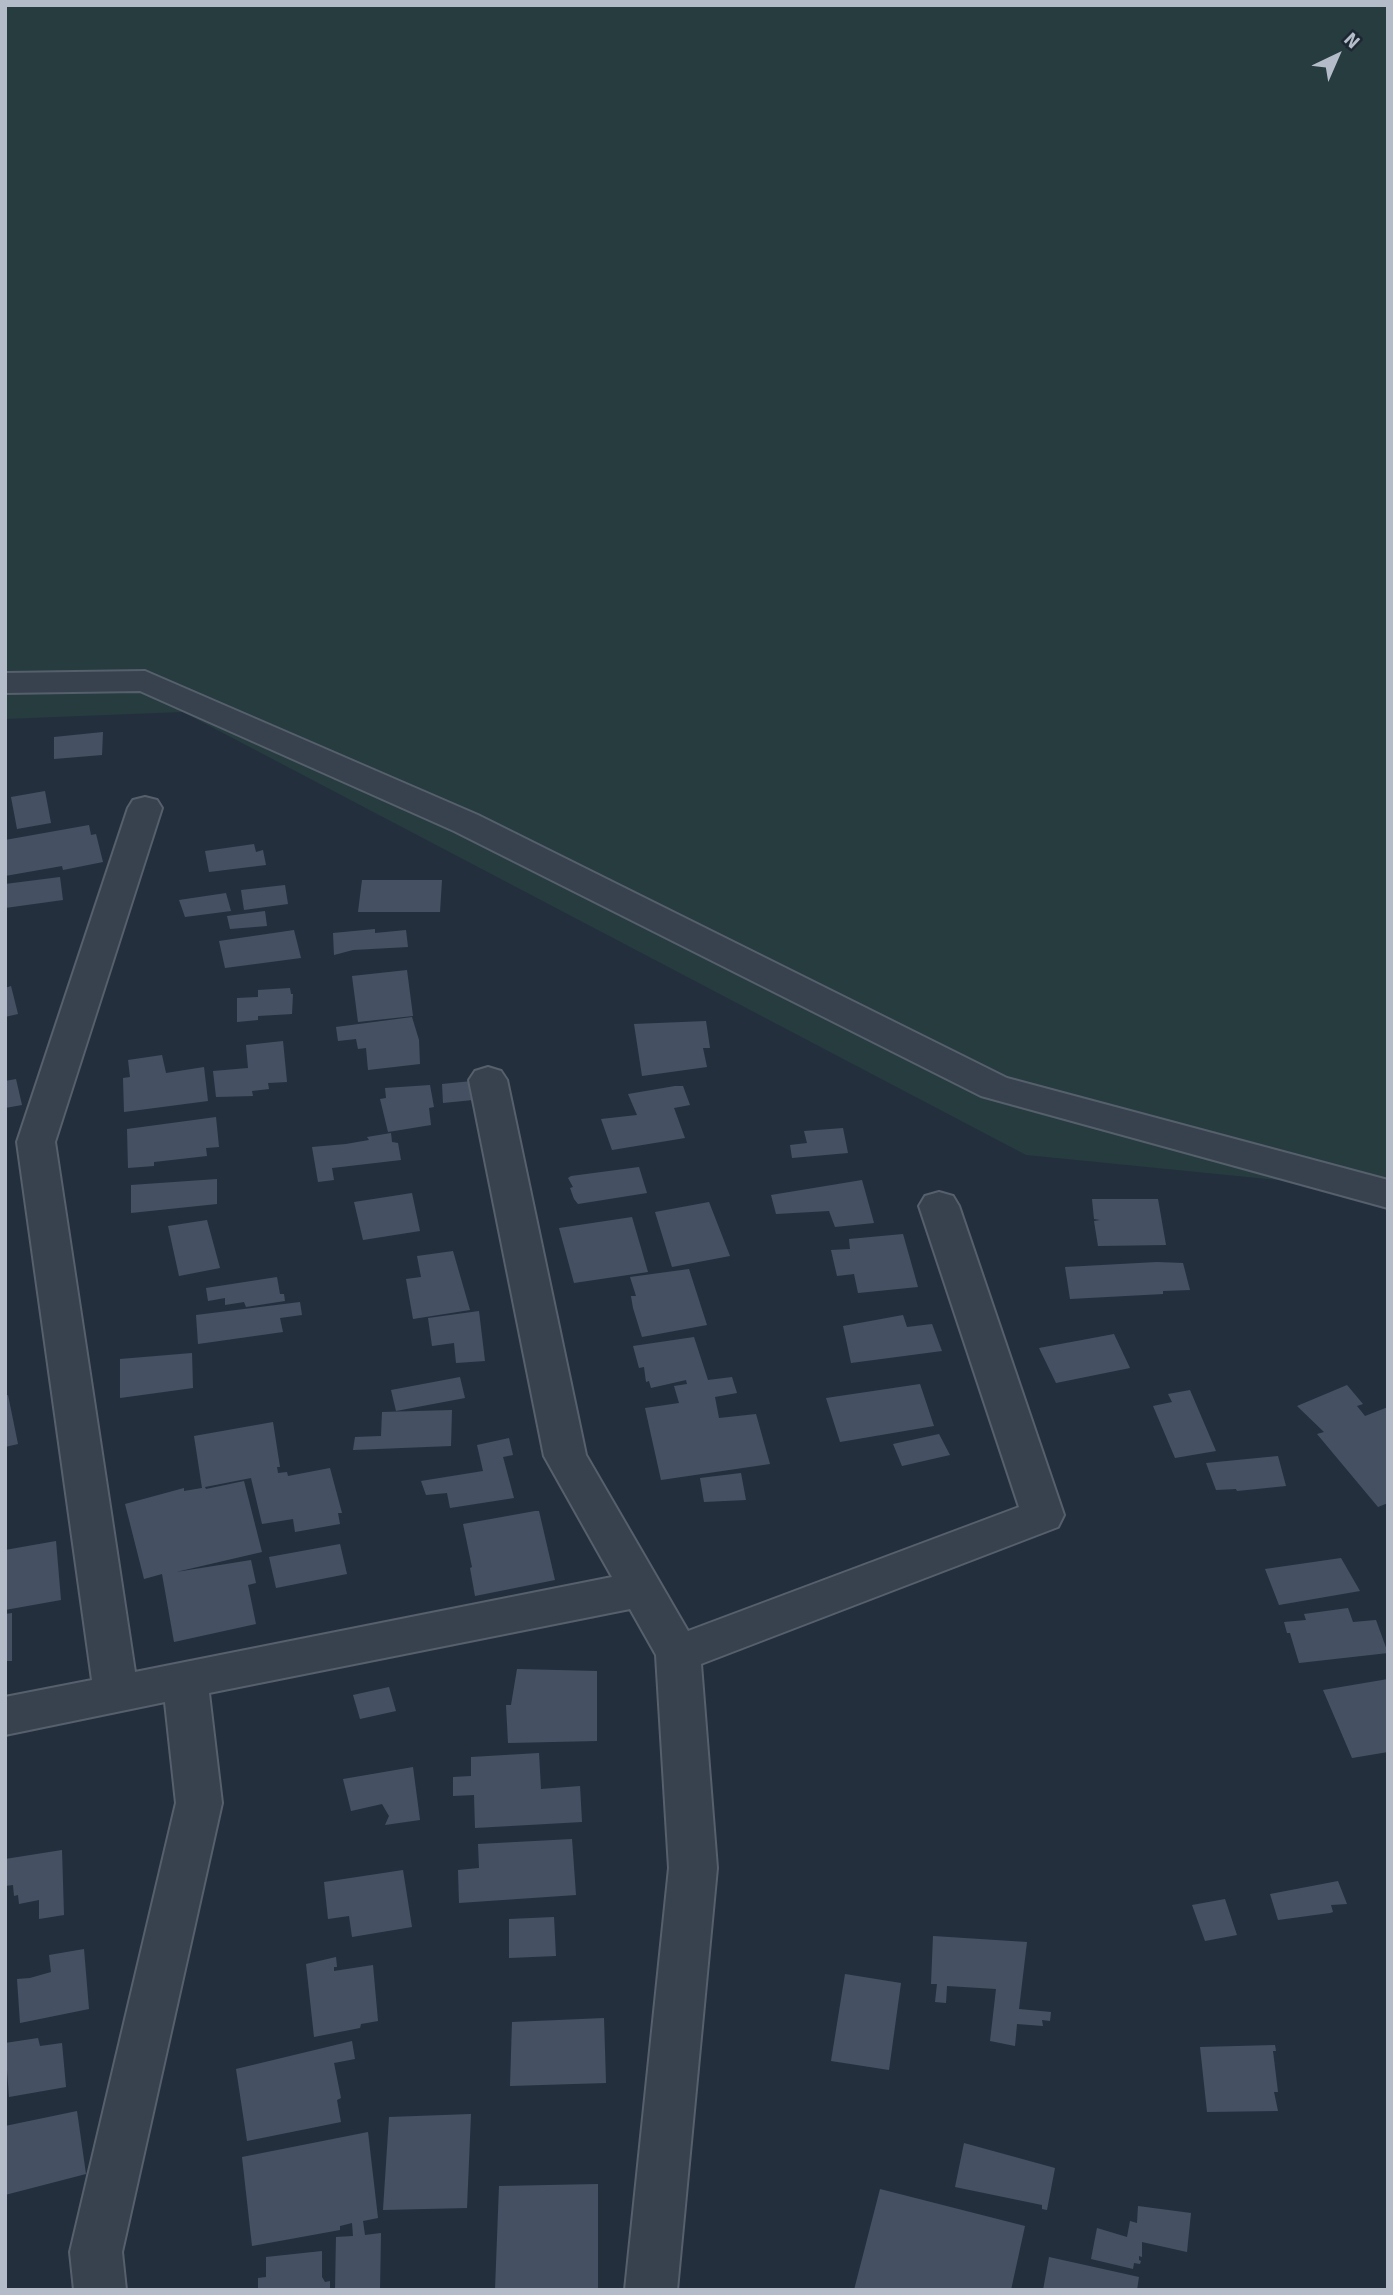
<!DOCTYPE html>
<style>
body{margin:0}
#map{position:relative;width:1393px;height:2295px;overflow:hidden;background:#242f3e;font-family:Signika,sans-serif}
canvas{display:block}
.frame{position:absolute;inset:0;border:7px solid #b4bcc9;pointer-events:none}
.north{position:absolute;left:1302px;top:21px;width:70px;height:70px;-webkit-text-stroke:5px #1d2633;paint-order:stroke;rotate:44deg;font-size:19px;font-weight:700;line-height:28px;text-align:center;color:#b4bcc9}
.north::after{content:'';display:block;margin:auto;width:24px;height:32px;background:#b4bcc9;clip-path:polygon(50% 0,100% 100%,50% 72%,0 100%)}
</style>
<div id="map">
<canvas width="1393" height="2295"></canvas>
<div class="frame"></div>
<div class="north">N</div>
</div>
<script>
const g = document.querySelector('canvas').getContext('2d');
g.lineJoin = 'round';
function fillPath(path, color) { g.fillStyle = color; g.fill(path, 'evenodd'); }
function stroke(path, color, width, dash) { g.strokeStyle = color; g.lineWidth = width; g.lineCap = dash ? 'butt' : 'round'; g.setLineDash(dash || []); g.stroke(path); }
const green = new Path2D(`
 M5,5H1388V1191L1026,1155L183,712L5,719Z`);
const building = new Path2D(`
 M103,732L102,755L54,759V737Z
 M45,791L51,823L17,829L11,797Z
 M89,825L91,835L96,834L103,862L63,870L62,866L5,876V840Z
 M254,844L256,852L263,850L266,865L209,872L205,851Z
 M60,877L63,900L5,908V884Z
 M362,880H442L440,912H358Z
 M285,885L288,904L244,910L241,890Z
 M226,893L231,911L185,917L179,900Z
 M265,911L267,926L230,929L227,916Z
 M375,929V933L406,930L408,947L353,950L334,955L333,933Z
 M294,930L301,958L225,968L219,941Z
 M407,970L413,1016L358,1022L352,976Z
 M11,986L18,1014L5,1017V988Z
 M290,988L291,994H293L292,1014L258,1016V1020L237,1022V998L258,997V990Z
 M412,1017L419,1040L420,1064L368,1070L366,1048L358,1049L356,1039L338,1041L336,1027Z
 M706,1021L710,1048H703L707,1067L642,1076L634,1024Z
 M283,1041L287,1082L268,1083L269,1089L252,1091L253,1096L216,1097L213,1071L248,1068L246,1045Z
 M162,1055L166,1073L204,1067L208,1101L124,1112L123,1078L130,1077L128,1060Z
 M16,1079L22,1105L5,1108V1081Z
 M472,1081L473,1100L443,1103L442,1084Z
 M430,1085L434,1107L429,1108L431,1125L388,1132L380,1099L386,1098L385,1088Z
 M675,1086H683L690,1105L674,1108L685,1138L612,1150L601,1119L637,1115L628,1094Z
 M216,1117L219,1147L206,1148L207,1156L154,1162V1166L128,1168L127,1129Z
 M843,1128L848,1153L792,1158L790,1145L807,1143L804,1131Z
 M391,1133L392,1142L398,1143L401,1160L332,1168L334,1180L318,1182L312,1147L346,1144L369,1140L367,1137Z
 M639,1167L647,1193L578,1204L574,1199L570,1188L573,1187L568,1178L571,1176Z
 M217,1179V1204L131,1213V1185Z
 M862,1180L874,1223L835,1227L829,1211L776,1214L771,1195Z
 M412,1193L420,1231L363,1240L354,1202Z
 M1092,1199H1158L1166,1245L1098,1246L1094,1221L1100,1220L1094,1219Z
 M709,1202L730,1256L672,1267L655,1212Z
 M632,1217L648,1272L574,1283L559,1228Z
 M207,1220L220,1268L179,1276L168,1226Z
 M903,1234L918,1287L858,1293L854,1274L837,1276L831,1250L850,1249L849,1239Z
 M453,1251L470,1310L413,1319L406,1279L421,1277L417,1256Z
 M1157,1262L1183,1263L1190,1290L1163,1291V1294L1070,1299L1065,1267Z
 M689,1269L707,1325L642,1337L633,1308L631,1296H636L630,1277Z
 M277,1277L280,1294H284L285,1301L246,1307L244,1302L225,1305V1298L208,1301L206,1288Z
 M300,1302L302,1315L280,1318L283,1332L198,1344L196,1315Z
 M479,1311L485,1361L456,1363L454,1343L432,1346L428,1318Z
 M903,1315L907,1327L932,1324L942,1351L851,1363L843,1326Z
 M1114,1334L1130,1368L1056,1383L1039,1348Z
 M694,1337L708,1380L732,1377L737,1393L715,1397L719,1418L756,1414L770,1464L661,1480L645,1408L679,1403L674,1386L687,1384L686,1380L651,1388L649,1381L646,1382L644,1367L639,1368L633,1346Z
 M192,1353L193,1388L120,1398V1359Z
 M460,1377L465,1398L396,1411L391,1390Z
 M920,1384L934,1426L840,1442L826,1398Z
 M1347,1385L1363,1404L1357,1406L1365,1416L1388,1407V1503L1378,1507L1317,1434L1324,1432L1297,1406Z
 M1190,1390L1216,1451L1175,1458L1153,1406L1172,1402L1168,1394Z
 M8,1395L18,1444L5,1447V1396Z
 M452,1410L451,1446L353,1450L355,1437L381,1436L382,1412Z
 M273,1422L280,1467H277L278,1473L287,1472L288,1476L330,1468L342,1513H338L340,1524L295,1532L293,1519L262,1524L251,1478L205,1487L206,1489L244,1481L262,1552L176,1572L251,1560L256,1583L248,1585L256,1624L174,1642L162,1574L144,1579L125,1504L184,1488V1491L202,1488L194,1436Z
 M939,1434L950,1455L902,1466L893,1444Z
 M509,1438L513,1455L503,1457L514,1498L450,1508L447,1493L426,1495L421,1481L483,1471L477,1445Z
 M1278,1456L1286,1486L1237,1491L1236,1489L1216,1490L1206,1463Z
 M741,1473L746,1500L704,1502L700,1478Z
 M535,1511H539L555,1580L475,1596L470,1568L472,1567L463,1524Z
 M56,1541L61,1600L5,1610V1550Z
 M340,1544L347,1574L276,1588L269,1557Z
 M1341,1558L1360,1591L1279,1605L1265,1569Z
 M1348,1608L1353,1622L1376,1620L1388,1653L1299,1663L1290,1633H1287L1284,1622L1306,1620L1304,1614Z
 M12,1613V1661H5V1614Z
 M517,1669L597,1671V1741L508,1743L506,1705H511Z
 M1388,1679V1752L1352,1758L1323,1690Z
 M389,1687L396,1711L360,1719L353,1695Z
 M539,1753L541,1789L580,1786L582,1822L475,1828L474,1795L453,1796V1777L471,1776V1757Z
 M413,1767L420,1820L385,1825L389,1816L382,1804L351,1811L343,1779Z
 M572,1839L576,1895L459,1903L458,1870L479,1868L478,1844Z
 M62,1850L64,1915L39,1919V1900L19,1904L18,1895L14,1896L13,1885L5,1886V1859Z
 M403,1870L412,1927L352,1937L349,1916L328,1919L324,1882Z
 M1338,1881L1347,1904L1331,1905L1333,1912L1330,1913L1278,1920L1270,1894Z
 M1225,1899L1237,1935L1205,1941L1192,1905Z
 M554,1917L556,1956L509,1958V1919Z
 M933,1936L1027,1942L1019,2009L1051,2012L1050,2021L1042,2020L1043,2026L1017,2024L1015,2046L990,2041L996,1989L947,1986L946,2003L935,2002L937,1984H931Z
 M84,1949L89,2009L20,2023L17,1979L30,1978L51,1972L49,1955Z
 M336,1957L337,1967H334V1971L373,1965L378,2021L361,2024L360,2028L314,2037L306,1964Z
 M845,1974L901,1983L889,2070L831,2061Z
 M604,2018L606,2083L510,2086L512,2022Z
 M38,2038L40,2046L62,2043L66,2087L9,2097L5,2043Z
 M352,2041L355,2059L334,2063L341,2098L337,2100L341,2122L247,2141L236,2069Z
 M1275,2045L1276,2051H1273L1278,2092H1274L1278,2111L1207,2112L1200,2047Z
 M77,2111L86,2174L5,2195V2126Z
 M471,2114L467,2208L383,2210L389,2117Z
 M368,2132L378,2218L363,2221L365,2235L381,2233L380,2290H335L336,2237L353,2236L352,2223L340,2226V2230L252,2246L242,2157Z
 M964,2143L1055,2168L1047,2210L1042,2209V2205L955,2187Z
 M598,2184V2290H495L499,2186Z
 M880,2189L1025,2226L1011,2290H854Z
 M1138,2206L1191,2213L1187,2252L1142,2242V2257L1139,2256V2260L1141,2261L1140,2264L1134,2263L1133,2269L1091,2259L1097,2228L1127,2237L1130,2221L1137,2223Z
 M322,2251V2277L325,2282L330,2281V2290L258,2289V2278L266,2277V2257Z
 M1049,2257L1139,2277L1137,2290H1043Z`);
const minor = new Path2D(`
 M145,671L478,815L1007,1078L1388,1180V1208L981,1096L454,831L140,691L5,693V673Z
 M145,797L157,800L162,808L55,1142L135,1672L612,1577L544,1456L469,1080L475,1071L488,1067L501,1071L507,1080L586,1455L688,1631L1019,1507L919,1206L925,1196L939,1192L953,1196L959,1206L1064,1515L1058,1527L701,1664L717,1868L677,2290H625L669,1868L656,1655L630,1609L209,1693L222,1803L122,2252L126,2290H74L70,2252L176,1803L165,1702L5,1735V1697L92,1680L17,1142L128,808L133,800Z`);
fillPath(green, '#263c3f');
fillPath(building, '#455162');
stroke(minor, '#565f6c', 4);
fillPath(minor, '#38414e');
</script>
